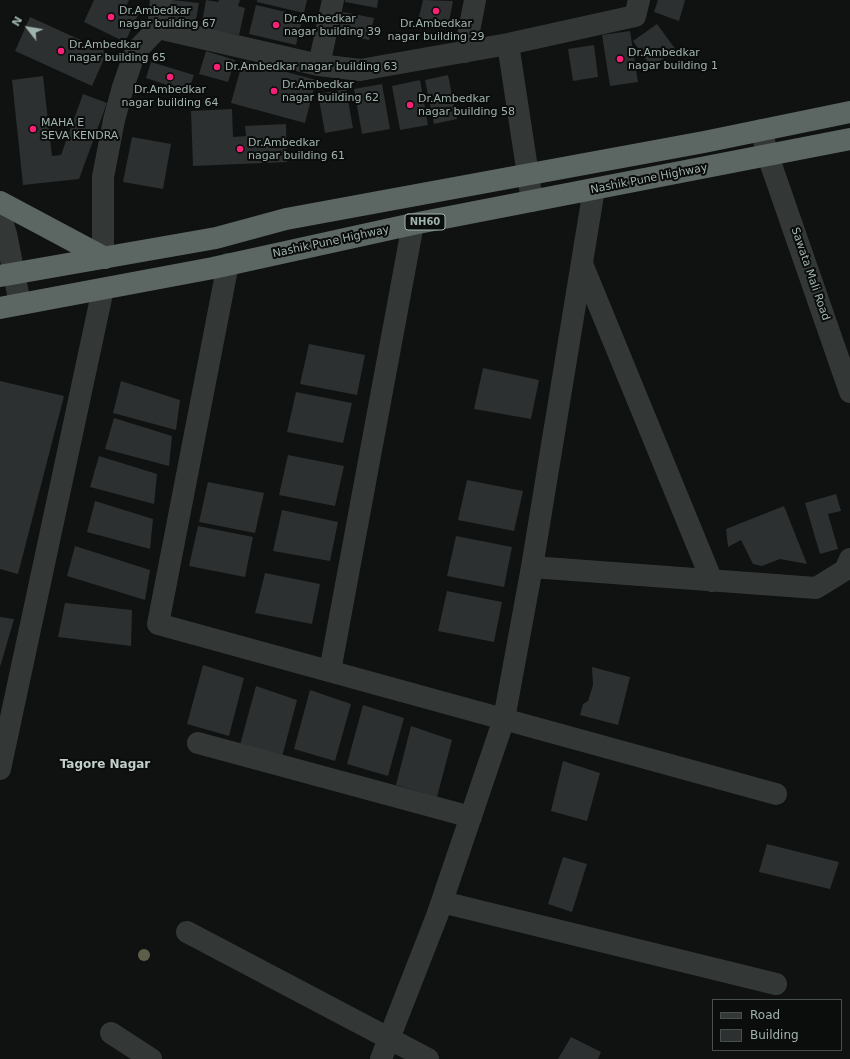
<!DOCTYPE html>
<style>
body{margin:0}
#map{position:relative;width:850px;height:1059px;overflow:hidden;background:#101111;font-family:"DejaVu Sans",sans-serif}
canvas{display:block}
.legend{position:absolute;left:712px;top:999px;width:130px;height:52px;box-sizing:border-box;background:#0b0c0c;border:1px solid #474f4c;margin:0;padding:5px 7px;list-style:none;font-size:12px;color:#a0b3ac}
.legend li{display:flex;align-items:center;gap:8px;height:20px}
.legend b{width:20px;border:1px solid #474f4c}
.north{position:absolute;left:8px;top:8px;width:40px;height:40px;-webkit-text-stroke:3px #0b0c0c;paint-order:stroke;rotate:301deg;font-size:11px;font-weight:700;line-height:16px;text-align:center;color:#a0b3ac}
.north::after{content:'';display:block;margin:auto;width:14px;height:18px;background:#a0b3ac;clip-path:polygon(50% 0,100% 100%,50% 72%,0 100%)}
</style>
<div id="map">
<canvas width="850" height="1059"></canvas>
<ul class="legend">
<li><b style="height:5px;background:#333837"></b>Road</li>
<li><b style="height:11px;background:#2d3030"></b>Building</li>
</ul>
<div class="north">N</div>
</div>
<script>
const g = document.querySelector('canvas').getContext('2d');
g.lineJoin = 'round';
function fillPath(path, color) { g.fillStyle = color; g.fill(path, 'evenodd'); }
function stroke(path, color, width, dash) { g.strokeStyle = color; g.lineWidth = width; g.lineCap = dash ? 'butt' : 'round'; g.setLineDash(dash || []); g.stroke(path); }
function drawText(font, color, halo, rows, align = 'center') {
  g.font = font + ' "DejaVu Sans",sans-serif'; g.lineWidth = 4; g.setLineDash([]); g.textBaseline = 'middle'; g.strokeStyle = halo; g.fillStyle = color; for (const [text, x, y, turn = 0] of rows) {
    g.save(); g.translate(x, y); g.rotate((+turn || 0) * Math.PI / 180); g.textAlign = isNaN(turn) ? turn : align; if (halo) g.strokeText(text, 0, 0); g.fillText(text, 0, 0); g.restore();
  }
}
const building = new Path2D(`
 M94,0H129L126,6L139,13L125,42L84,22Z
 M172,0L199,3L195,25L169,21Z
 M206,0L218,2L219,0H240L238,6L245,8L239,35L201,28Z
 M257,0H307L304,13L257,2Z
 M345,0H378L377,8L345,2Z
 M423,0L453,1L448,27L418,21Z
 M658,0H685L679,21L654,12Z
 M256,5L303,16L296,45L249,34Z
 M343,12L374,18L369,40L338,34Z
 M30,17L107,52L92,86L15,51Z
 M657,24L676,50L651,67L633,41Z
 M630,31L638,82L610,86L602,35Z
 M594,45L598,77L573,81L568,49Z
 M206,51L235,60L228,82L199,74Z
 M243,60L316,80L305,123L231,103Z
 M151,62L194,75L188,92L146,78Z
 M448,75L457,119L434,124L425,80Z
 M43,76L52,156L61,155L83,94L107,103L79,179L23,185L12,80Z
 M420,80L428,125L400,130L392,86Z
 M382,84L390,129L362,134L354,89Z
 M346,89L353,128L325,133L318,94Z
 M232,109L233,137L246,136L245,126L286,124L287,162L193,166L191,111Z
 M132,137L171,144L163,189L123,182Z
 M309,344L365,355L357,395L300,384Z
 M483,368L539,380L531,419L474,409Z
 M0,381L64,396L18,574L0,569Z
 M121,381L180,400L176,430L113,413Z
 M296,392L352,403L343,443L287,432Z
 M114,418L172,436L169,466L105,449Z
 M288,455L344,466L335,506L279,495Z
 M99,456L157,474L154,504L90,487Z
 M467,480L523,491L514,531L458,520Z
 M208,482L264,493L255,533L199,522Z
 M836,494L841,511L828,514L838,549L820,554L805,503Z
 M95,501L153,519L150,549L87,532Z
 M784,506L807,564L780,559L762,566L753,564L741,540L728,547L726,529Z
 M282,510L338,522L330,561L273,551Z
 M198,526L253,537L245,577L189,566Z
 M456,536L512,547L504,587L447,576Z
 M75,546L150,570L145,600L67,576Z
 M265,573L320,584L312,624L255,613Z
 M447,591L502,602L494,642L438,631Z
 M65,603L132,610L131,646L58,637Z
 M0,617L14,619L0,667Z
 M203,665L244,678L229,736L187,724Z
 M592,667L630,677L618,725L580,715L583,704L588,701L593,685Z
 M256,686L297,700L282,757L240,745Z
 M310,690L351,704L335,761L294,749Z
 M363,705L404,718L388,776L347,764Z
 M411,726L452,740L437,797L396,785Z
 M563,761L600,773L587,821L551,811Z
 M767,844L839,862L830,889L759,872Z
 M563,857L587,864L572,912L548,904Z
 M571,1037L601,1052L598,1059H558Z`);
const minor = new Path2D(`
 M333,0L319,65L360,70L508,44L635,16L639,0
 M158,28L319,65
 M508,44L532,201
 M465,52L475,0
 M761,130L768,156L850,392
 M0,215L6,234L20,304
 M103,257V177L114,120L123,87L135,52L158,28L161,0
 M228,264L158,624L776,794
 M582,264L712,581
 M532,567L816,588L845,570L850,559
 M330,671L413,224
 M198,743L471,817
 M0,769L103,289
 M442,902L776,984
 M187,932L428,1059
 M111,1033L151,1059
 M381,1059L437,916L504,719L532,567L594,189`);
const highway = new Path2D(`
 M0,202L105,258
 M0,276L216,238L286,219L704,142L850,112
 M0,308L213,268L413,224L850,139`);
const trees = [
 [144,955]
];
const markers = [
 [436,11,4,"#f82177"],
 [111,17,4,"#f82177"],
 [276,25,4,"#f82177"],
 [61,51,4,"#f82177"],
 [620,59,4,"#f82177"],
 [217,67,4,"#f82177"],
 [170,77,4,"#f82177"],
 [274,91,4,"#f82177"],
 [410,105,4,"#f82177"],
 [33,129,4,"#f82177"],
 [240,149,4,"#f82177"]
];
const shields = [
 [425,222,40]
];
const shieldNames = [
 ["NH60",425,222]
];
const poiNames = [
 ["Dr.Ambedkar",119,11],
 ["nagar building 67",119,24],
 ["Dr.Ambedkar",284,19],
 ["nagar building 39",284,32],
 ["Dr.Ambedkar",436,24,"center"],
 ["nagar building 29",436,37,"center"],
 ["Dr.Ambedkar",69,45],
 ["nagar building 65",69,58],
 ["Dr.Ambedkar",628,53],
 ["nagar building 1",628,66],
 ["Dr.Ambedkar nagar building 63",225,67],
 ["Dr.Ambedkar",282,85],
 ["nagar building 62",282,98],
 ["Dr.Ambedkar",170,90,"center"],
 ["nagar building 64",170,103,"center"],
 ["Dr.Ambedkar",418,99],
 ["nagar building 58",418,112],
 ["MAHA E",41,123],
 ["SEVA KENDRA",41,136],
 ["Dr.Ambedkar",248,143],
 ["nagar building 61",248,156]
];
const streetNames = [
 ["Nashik Pune Highway",649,179,-11],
 ["Nashik Pune Highway",331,242,-12],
 ["Sawata Mali Road",810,274,71]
];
const neighbourhoodNames = [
 ["Tagore Nagar",105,765]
];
fillPath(building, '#2d3030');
stroke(minor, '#333837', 22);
stroke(highway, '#5c6764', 22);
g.fillStyle = '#5f5f49';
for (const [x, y] of trees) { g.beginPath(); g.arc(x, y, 6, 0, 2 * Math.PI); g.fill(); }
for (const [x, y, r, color] of markers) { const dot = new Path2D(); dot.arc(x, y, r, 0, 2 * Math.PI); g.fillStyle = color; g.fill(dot); stroke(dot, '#0b0c0c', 1.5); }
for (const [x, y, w] of shields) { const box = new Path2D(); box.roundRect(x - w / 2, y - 8, w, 16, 3); g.fillStyle = '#0b0c0c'; g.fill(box); stroke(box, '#a0b3ac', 1); }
drawText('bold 10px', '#a0b3ac', null, shieldNames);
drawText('11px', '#a0b3ac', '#0b0c0c', poiNames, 'left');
drawText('11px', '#a0b3ac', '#0b0c0c', streetNames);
drawText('bold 12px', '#c1cfca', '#0b0c0c', neighbourhoodNames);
</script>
